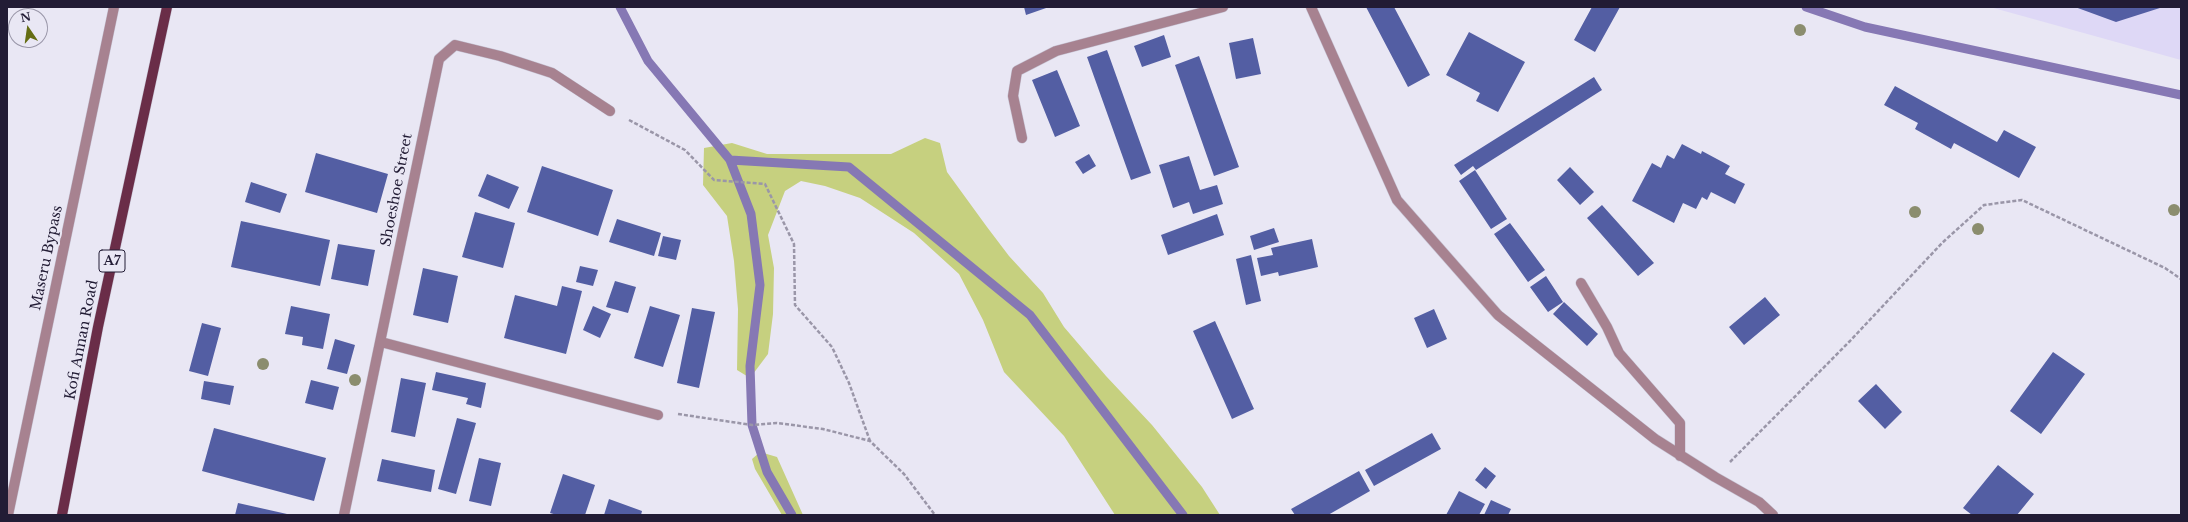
<!DOCTYPE html>
<style>
body{margin:0}
#map{position:relative;width:2188px;height:522px;overflow:hidden;background:#e9e7f4;font-family:"Libre Baskerville",serif}
canvas{display:block}
.frame{position:absolute;inset:0;border:8px solid #221c35;pointer-events:none}
.north{position:absolute;left:8px;top:8px;width:40px;height:40px;box-sizing:border-box;background:#e9e7f4;border:1px solid #9996a8;border-radius:50%;rotate:347deg;font-size:11px;font-weight:700;line-height:16px;text-align:center;color:#221c35}
.north::after{content:'';display:block;margin:auto;width:14px;height:18px;background:#656d13;clip-path:polygon(50% 0,100% 100%,50% 72%,0 100%)}
</style>
<div id="map">
<canvas width="2188" height="522"></canvas>
<div class="frame"></div>
<div class="north">N</div>
</div>
<script>
const g = document.querySelector('canvas').getContext('2d');
g.lineJoin = 'round';
function fillPath(path, color) { g.fillStyle = color; g.fill(path, 'evenodd'); }
function stroke(path, color, width, dash) { g.strokeStyle = color; g.lineWidth = width; g.lineCap = dash ? 'butt' : 'round'; g.setLineDash(dash || []); g.stroke(path); }
function drawText(font, color, halo, rows, align = 'center') {
  g.font = font + ' "Libre Baskerville",serif'; g.lineWidth = 4; g.setLineDash([]); g.textBaseline = 'middle'; g.strokeStyle = halo; g.fillStyle = color; for (const [text, x, y, turn = 0] of rows) {
    g.save(); g.translate(x, y); g.rotate((+turn || 0) * Math.PI / 180); g.textAlign = isNaN(turn) ? turn : align; if (halo) g.strokeText(text, 0, 0); g.fillText(text, 0, 0); g.restore();
  }
}
const built = new Path2D(`
 M1990,7H2181V60Z`);
const green = new Path2D(`
 M925,138L940,143L947,172L987,227L1009,256L1043,293L1064,327L1106,376L1152,425L1202,487L1220,515H1115L1064,436L1004,372L983,320L959,274L914,233L860,198L825,186L801,181L785,191L768,235L774,268L773,314L768,354L750,378L737,370L738,309L734,261L727,216L703,185L704,148L732,143L767,154H891Z
 M760,452L777,457L803,515H782L755,469L752,459Z`);
const stream = new Path2D(`
 M620,7L648,61L730,160L751,214L760,285L750,366L752,425L767,472L792,515
 M1806,7L1865,27L2181,95
 M730,160L849,167L1030,315L1183,515`);
const building = new Path2D(`
 M1024,7H1049L1026,15Z
 M1366,7H1394L1430,75L1408,87Z
 M1592,7H1620L1595,52L1574,40Z
 M2075,7H2163L2116,22Z
 M1469,32L1525,62L1498,112L1476,101L1480,93L1446,75Z
 M1164,35L1171,57L1142,67L1134,46Z
 M1253,38L1261,74L1236,79L1229,43Z
 M1107,50L1151,173L1131,180L1087,57Z
 M1199,56L1239,167L1214,176L1175,65Z
 M1057,70L1080,126L1055,137L1032,80Z
 M1594,77L1602,90L1476,170L1473,166L1461,175L1454,165Z
 M1895,86L1997,142L2004,130L2036,147L2019,178L1954,143L1951,149L1915,129L1918,123L1884,105Z
 M1682,144L1701,154L1702,151L1730,166L1725,174L1745,184L1735,204L1711,192L1707,200L1702,197L1696,209L1683,203L1674,223L1632,201L1652,163L1661,168L1667,155L1674,159Z
 M316,153L388,174L377,213L305,192Z
 M1089,154L1096,166L1083,174L1075,162Z
 M1189,156L1200,190L1217,185L1223,204L1193,214L1189,202L1173,208L1159,165Z
 M542,166L613,190L598,236L527,212Z
 M1570,167L1594,192L1580,205L1557,180Z
 M1475,170L1507,219L1491,229L1459,181Z
 M487,174L519,187L509,209L478,196Z
 M251,182L287,194L280,213L245,202Z
 M1602,205L1654,263L1638,276L1587,218Z
 M475,212L515,223L503,268L462,257Z
 M1217,214L1224,235L1168,255L1161,235Z
 M617,219L661,233L654,256L609,242Z
 M241,221L330,240L320,286L231,267Z
 M1510,223L1545,270L1528,282L1494,234Z
 M1274,228L1279,242L1254,250L1250,236Z
 M663,236L681,240L676,260L658,256Z
 M1312,239L1318,267L1279,276L1278,272L1261,276L1257,258L1273,255L1271,248Z
 M338,244L375,250L368,286L331,279Z
 M1251,255L1261,301L1246,305L1236,259Z
 M580,266L598,270L593,286L576,282Z
 M423,268L458,276L448,323L413,315Z
 M1546,276L1563,302L1548,312L1530,287Z
 M615,281L636,287L628,313L606,307Z
 M562,286L582,291L566,354L504,338L515,295L557,306Z
 M1765,297L1780,315L1744,345L1729,327Z
 M1564,302L1598,334L1587,346L1553,314Z
 M291,306L330,314L323,349L302,345L303,337L285,334Z
 M593,306L611,314L600,338L583,330Z
 M650,306L680,315L663,367L634,358Z
 M692,308L715,312L699,388L677,383Z
 M1434,309L1447,339L1427,348L1414,318Z
 M1215,321L1254,409L1232,419L1193,331Z
 M202,323L221,328L208,376L189,371Z
 M335,339L355,345L347,374L327,369Z
 M2053,352L2085,374L2041,434L2010,411Z
 M436,372L486,383L481,408L466,404L468,398L432,390Z
 M401,378L426,383L415,437L391,432Z
 M311,380L339,387L333,410L305,403Z
 M204,381L234,386L230,405L201,399Z
 M1876,384L1902,412L1885,429L1858,401Z
 M457,418L476,423L456,494L438,489Z
 M214,428L326,458L314,501L202,471Z
 M1432,433L1441,449L1374,486L1365,470Z
 M479,458L501,463L491,506L469,501Z
 M382,459L435,470L431,492L377,481Z
 M1998,465L2034,494L2017,515H1972L1963,508Z
 M1485,467L1496,476L1486,489L1475,480Z
 M1359,471L1370,491L1328,515H1295L1291,509Z
 M563,474L595,485L585,515H557L550,513Z
 M1459,491L1485,504L1479,515H1446Z
 M609,499L642,511L641,515H604Z
 M1491,500L1511,509L1508,515H1484Z
 M238,503L287,514V515H235Z`);
const path = new Path2D(`
 M629,120L685,150L714,180L765,184L794,244L795,305L832,347L849,383L870,441
 M678,414L752,425L777,423L823,429L870,441L904,474L935,515
 M1730,462L1850,341L1942,243L1984,205L2022,200L2165,268L2181,279`);
const lane = new Path2D(`
 M1311,7L1397,200L1498,315L1655,439L1715,477L1759,502L1773,515
 M1022,138L1013,96L1017,71L1056,51L1223,7
 M1581,283L1607,327L1619,353L1680,423V456`);
const street = new Path2D(`
 M381,342L658,415
 M8,515L114,7
 M344,515L439,59L455,45L500,56L552,73L610,111`);
const primary = new Path2D(`
 M62,515L98,327L167,7`);
const trees = [
 [1800,30],
 [2174,210],
 [1915,212],
 [1978,229],
 [263,364],
 [355,380]
];
const shields = [
 [112,261,26]
];
const shieldNames = [
 ["A7",112,261]
];
const streetNames = [
 ["Shoeshoe Street",397,190,-79],
 ["Maseru Bypass",47,258,-78],
 ["Kofi Annan Road",82,340,-79]
];
fillPath(built, '#ded8f6');
fillPath(green, '#c6d07f');
stroke(stream, '#8678b4', 9);
fillPath(building, '#535ea3');
stroke(lane, '#c5c2d2', 11);
stroke(street, '#c5c2d2', 11);
stroke(primary, '#c5c2d2', 11);
stroke(path, '#9a96a8', 2.5, [4, 2]);
stroke(lane, '#a78290', 10);
stroke(street, '#a78290', 10);
stroke(primary, '#6a2d48', 10);
g.fillStyle = '#8b8d6e';
for (const [x, y] of trees) { g.beginPath(); g.arc(x, y, 6, 0, 2 * Math.PI); g.fill(); }
for (const [x, y, w] of shields) { const box = new Path2D(); box.roundRect(x - w / 2, y - 11, w, 22, 3); g.fillStyle = '#e9e7f4'; g.fill(box); stroke(box, '#221c35', 1); }
drawText('bold 13px', '#221c35', null, shieldNames);
drawText('14px', '#221c35', '#e9e7f4', streetNames);
</script>
